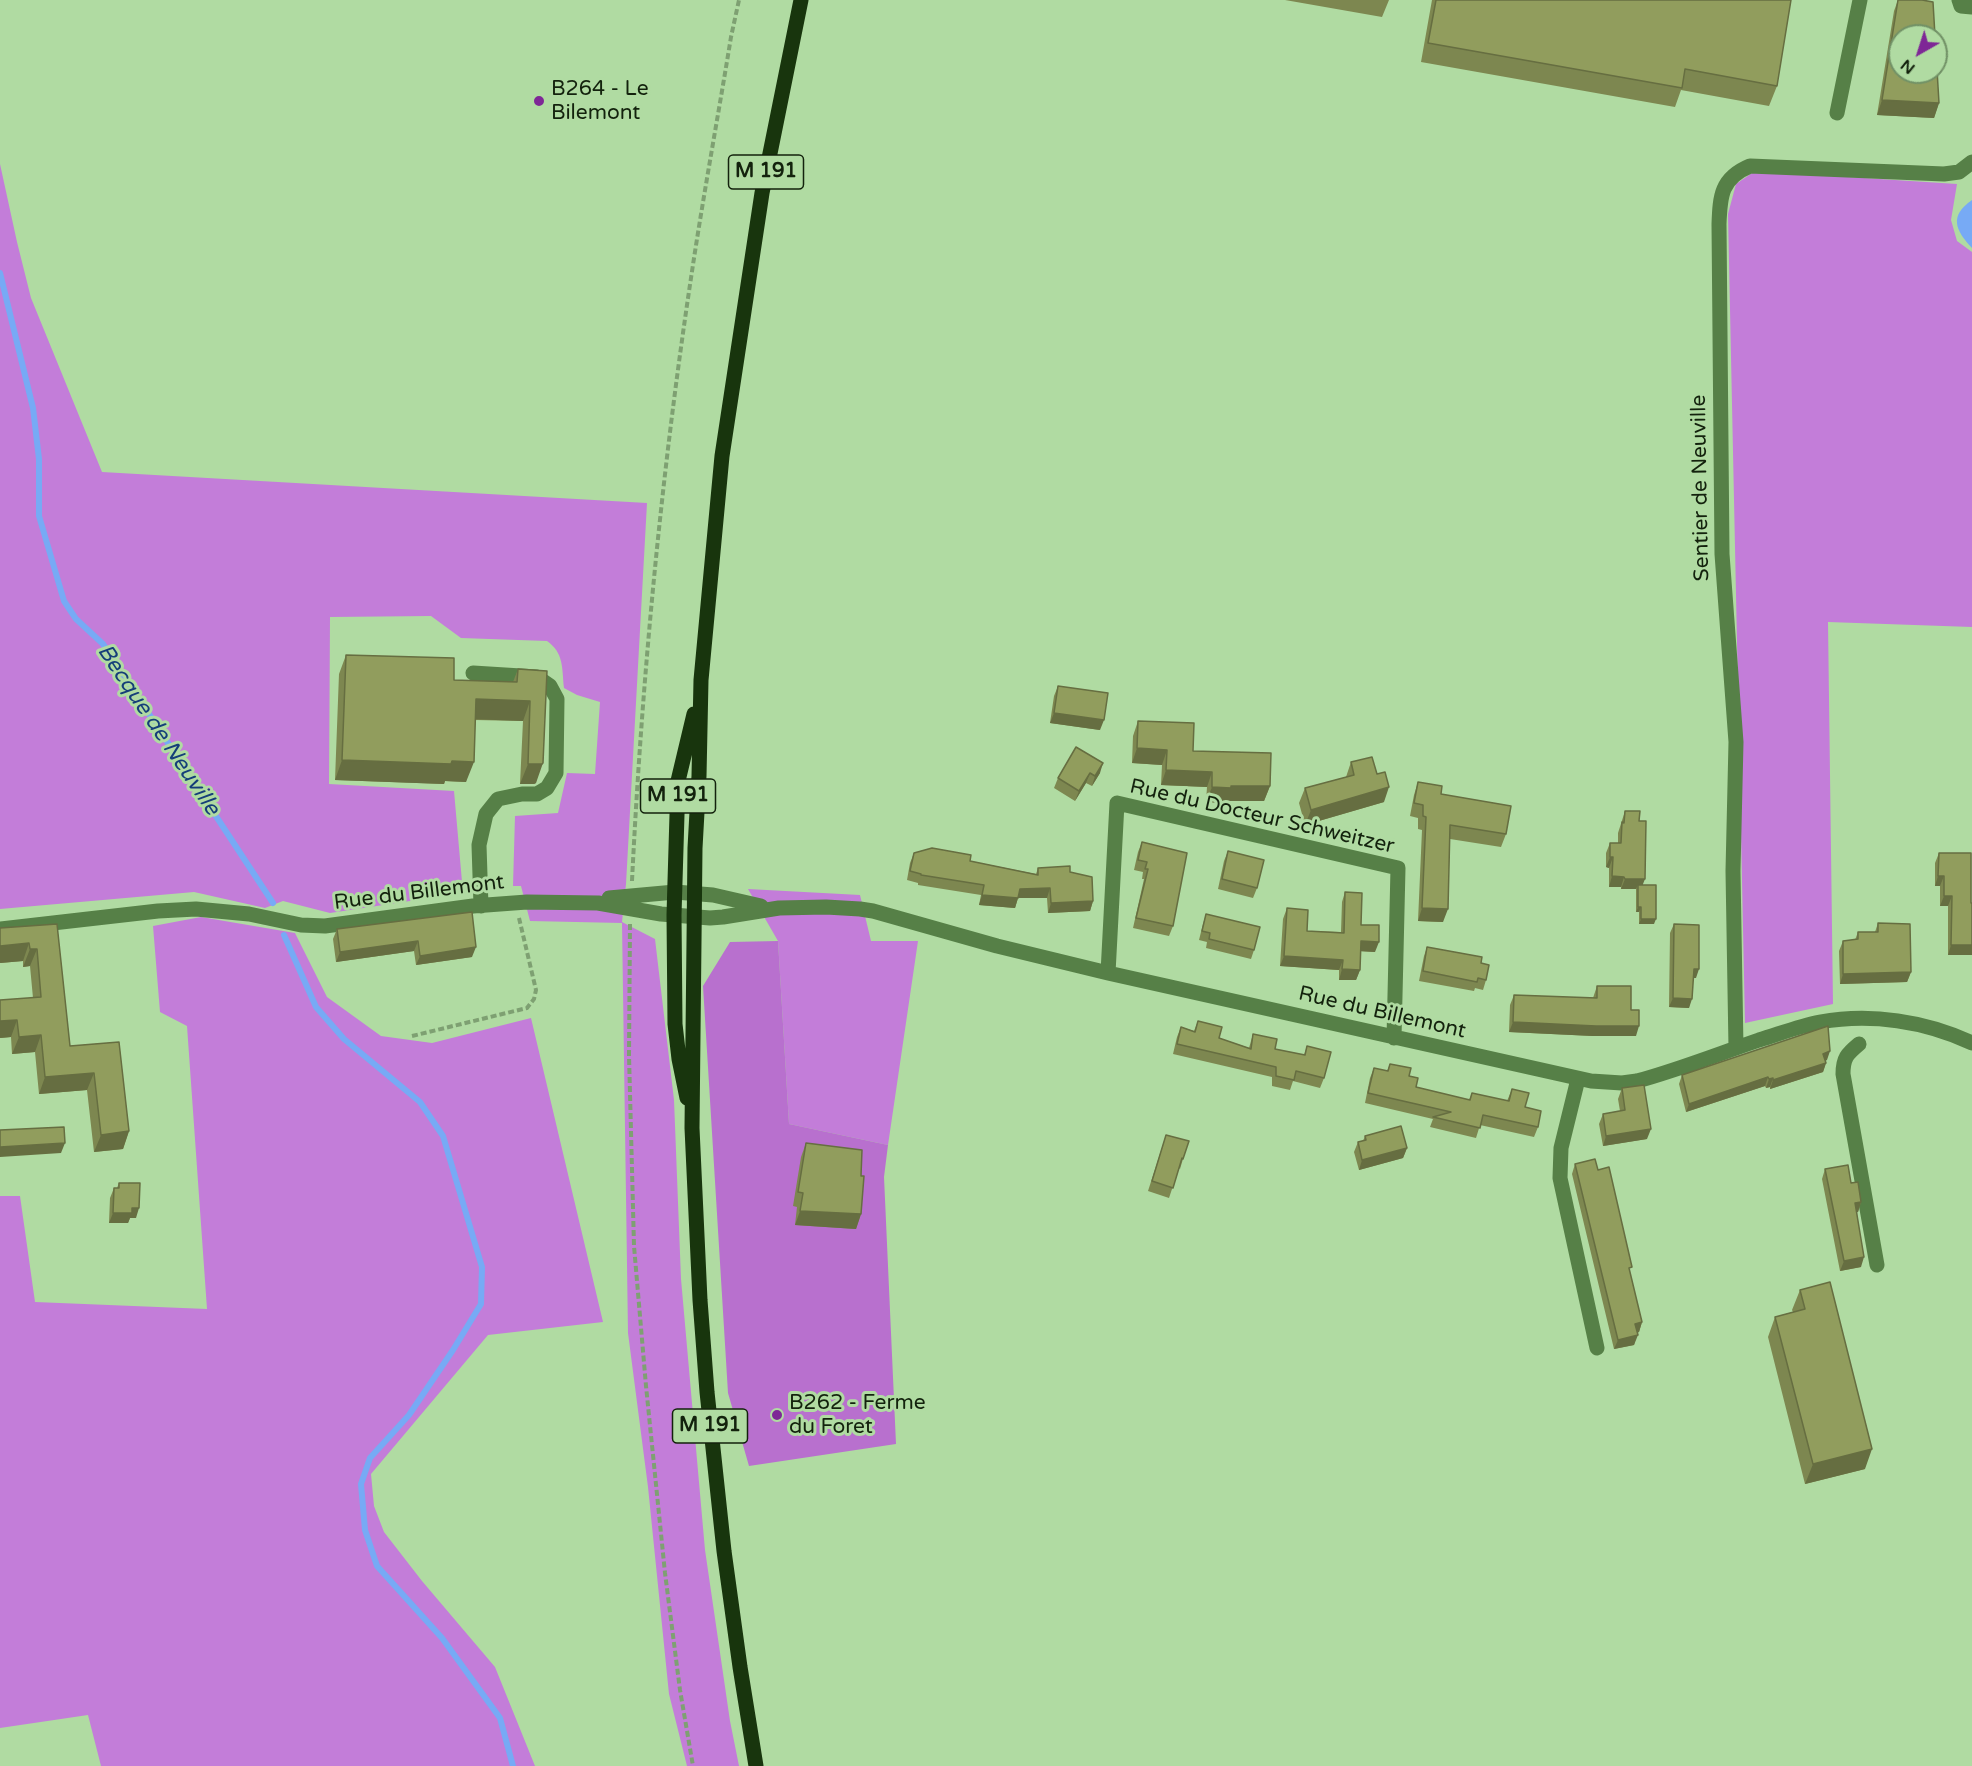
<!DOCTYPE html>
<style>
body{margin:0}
#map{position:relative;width:1972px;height:1766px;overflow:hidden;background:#b0dba2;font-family:"Varela Round",sans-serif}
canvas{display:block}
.north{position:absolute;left:1888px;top:24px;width:60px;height:60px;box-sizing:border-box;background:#b0dba2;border:2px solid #719166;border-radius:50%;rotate:219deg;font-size:16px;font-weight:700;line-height:24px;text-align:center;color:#13220d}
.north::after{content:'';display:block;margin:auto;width:21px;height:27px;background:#7e2796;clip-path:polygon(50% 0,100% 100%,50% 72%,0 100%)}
</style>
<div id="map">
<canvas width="1972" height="1766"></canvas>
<div class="north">N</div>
</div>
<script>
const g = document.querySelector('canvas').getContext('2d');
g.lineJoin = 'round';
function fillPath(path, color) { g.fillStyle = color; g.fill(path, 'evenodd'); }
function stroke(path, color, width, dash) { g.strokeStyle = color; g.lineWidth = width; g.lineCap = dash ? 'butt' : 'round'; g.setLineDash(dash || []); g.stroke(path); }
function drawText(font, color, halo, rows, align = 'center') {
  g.font = font + ' "Varela Round",sans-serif'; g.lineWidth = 6; g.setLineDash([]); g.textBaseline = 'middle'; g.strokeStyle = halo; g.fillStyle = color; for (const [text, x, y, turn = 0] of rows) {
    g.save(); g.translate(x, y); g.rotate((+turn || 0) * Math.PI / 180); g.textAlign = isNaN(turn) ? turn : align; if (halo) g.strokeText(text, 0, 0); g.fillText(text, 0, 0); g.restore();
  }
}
const green = new Path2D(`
 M0,164L17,242L31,298L102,472L647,503L626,884L622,922L655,939L674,1100L681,1279L705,1550L730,1721L739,1766H687L669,1694L648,1487L628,1333L622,923L530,921L521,886H513L515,816L558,813L567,773L595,774L600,702L577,695L564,688C562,668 564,653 547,641L461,638L431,616L330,617L329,784L454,791L463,893L330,913L283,901L265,908L194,892L0,909Z
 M1755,171L1957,184L1951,220L1957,241L1972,252V627L1828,622L1833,1004L1745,1023L1728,214L1736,184Z
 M748,889L860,895L871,941H918L888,1145L789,1124L778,941Z
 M201,917L295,933L327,997L381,1036L432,1043L531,1018L603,1322L488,1335L371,1474L374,1506L384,1532L422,1581L495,1667L535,1766H101L88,1715L0,1728V1196H20L35,1302L207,1309L187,1026L160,1012L153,926Z`);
const forest = new Path2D(`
 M778,941L789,1124L888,1145L884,1177L896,1444L749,1466L728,1393L703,986L730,942Z`);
const water = new Path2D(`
 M1972,200V248C1955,230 1949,216 1972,200Z`);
const stream = new Path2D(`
 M0,273L33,408L39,459V516L64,601L76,619L103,644L273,903
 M284,935L316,1007L344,1039L420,1102L443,1136L482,1267L481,1304L453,1350L409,1415L370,1458L361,1484L365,1530L377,1566L442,1638L500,1718L513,1766`);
const path = new Path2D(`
 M632,881C642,679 661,477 691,278C703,197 718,117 731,37L739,0
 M630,924L629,1055L634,1246L646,1386L665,1573L680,1690L693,1766
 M412,1036L527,1008L534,999L536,990L519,918`);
const minor = new Path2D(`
 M1959,0L1961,6L1972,7
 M1837,113L1860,0
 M473,673L537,677L550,686L557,699L556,773L547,788L537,794H522L498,799L486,814L479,845L481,906
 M609,898L675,892L713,895L761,906
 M0,929L158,911L196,909L249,914L301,925L325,926L473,906L527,902L598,903L661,914L710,918L723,917L779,908L826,907L860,909L873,911L997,946L1108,973L1591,1081L1622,1083L1637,1081C1678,1070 1718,1054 1759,1040C1779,1034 1799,1026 1820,1022C1871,1013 1925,1021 1972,1043
 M1108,973L1117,803L1398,868L1394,1038
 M1859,1044C1847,1054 1843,1058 1843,1074L1877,1265
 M1736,1048L1733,871L1736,742L1722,554L1719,224C1720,196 1721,178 1750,166L1944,174L1959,172L1972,162
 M1578,1079L1561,1148L1560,1178L1597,1348`);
const major = new Path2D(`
 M687,1098L679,1059L675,1024L674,915L678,781L694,714
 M756,1766L740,1667L724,1551L707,1392L700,1300L692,1128L695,848L699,776L701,680L722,456L762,193L801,0`);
const wall = new Path2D(`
 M1285,0H1389L1382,17Z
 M1432,0H1791L1777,86L1769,106L1681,90L1675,107L1421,62Z
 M1898,0H1922L1939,103L1934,118L1877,115L1894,11Z
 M346,655L454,680L513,682L518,669L547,671L536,783L534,784H520L523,721L475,720L466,782L445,781L444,784L335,780L339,674Z
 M1058,686L1100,730L1050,723L1054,696Z
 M1138,721L1193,751L1270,786L1264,801H1226V803L1206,802L1207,787L1161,785L1162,765L1132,763L1133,736Z
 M1076,747L1100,773L1092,786L1086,783L1075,801L1054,788L1058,778Z
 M1351,762L1384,802L1305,825L1299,803L1305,788L1346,777Z
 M1418,782L1441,794L1506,834L1501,847L1450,839L1443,922L1418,921L1422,830L1418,829V818L1410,816L1414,795Z
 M1625,811L1639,821L1643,885L1654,924H1639V912H1636V889H1621V887H1609V868L1606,867V853L1610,843H1618V833Z
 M1142,842L1173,926L1169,936L1133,928L1144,879H1142L1143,872L1134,870L1138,852Z
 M1228,851L1257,888L1253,898L1218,889L1224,861Z
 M914,853L970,861L1036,874L1038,868L1070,872L1093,901L1090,911L1048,913L1047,898H1018L1015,908L979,905L981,895L918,885V883L907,880L910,863Z
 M1939,853L1971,903H1972V955H1948V906H1940V886H1935V863Z
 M1345,892L1375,952L1360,951V970L1356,980H1339V970L1280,966L1283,919L1287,908L1307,931L1341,932L1342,902Z
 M472,912V957L416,965L414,951L336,962L333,939L337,929Z
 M1206,914L1254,950L1251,959L1206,948L1207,942L1199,940L1203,924Z
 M1878,923L1911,972L1907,982L1840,984L1839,951L1843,941L1855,940L1858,932H1875Z
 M57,924L70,1046L119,1042L129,1131L123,1149L94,1152L87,1090L39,1094L35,1052L12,1054L11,1037L0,1038L33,998L30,966L23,967V961L0,963Z
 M1674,924L1696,978H1693L1689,1008L1669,1007L1670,933Z
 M1427,947L1481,963L1486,980L1483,990L1475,988L1474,991L1419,981L1424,956Z
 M1597,986L1631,1010L1636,1036H1593L1509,1032L1510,1005L1514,995L1593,998Z
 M1198,1021L1219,1038L1249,1048L1253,1034L1275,1049L1304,1055L1307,1046L1324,1078L1320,1088L1293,1081L1290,1090L1272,1086V1077L1173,1054L1177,1037L1181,1027L1194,1031Z
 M1827,1060L1825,1061L1826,1063L1823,1072L1770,1089V1087L1766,1088L1765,1086L1686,1112L1679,1084L1682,1075Z
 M1390,1064L1409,1076L1416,1087L1469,1100L1472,1093L1507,1101L1512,1089L1525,1107L1538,1127L1534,1137L1480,1125L1476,1138L1430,1127L1433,1119L1365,1103L1370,1078L1374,1068L1387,1071Z
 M1622,1088L1647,1139L1603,1146L1599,1124L1603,1114L1620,1111L1618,1099Z
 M1166,1135L1183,1159L1180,1169L1179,1168L1169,1198L1148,1191Z
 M1365,1136L1407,1148L1403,1158L1359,1170L1354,1152L1358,1142L1363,1141Z
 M806,1143L861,1176V1214L856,1229L795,1225L797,1207L793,1206L801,1157Z
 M1575,1164L1598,1170L1630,1273L1642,1322L1639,1332L1637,1333L1634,1345L1614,1349L1572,1174Z
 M1825,1169L1851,1183L1861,1202L1858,1212H1857L1861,1267L1840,1271L1822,1179Z
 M119,1183L136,1218H130L128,1223H109L110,1198L114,1188H117Z
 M1800,1290L1865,1469L1805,1484L1768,1337L1775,1317L1793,1312L1792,1310Z`);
const shadedWall = new Path2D(`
 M1882,100L1939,103L1934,118L1877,115Z
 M476,699L530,701L523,721L469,719Z
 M1054,713L1104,720L1100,730L1050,723Z
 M1137,748L1167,750L1162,765L1132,763Z
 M342,760L452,761L474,762L466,782L445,781L444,784L335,780Z
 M543,763L536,783L534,784H520L528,764Z
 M1103,763L1100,773L1092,786L1095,776Z
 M1166,770L1212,772L1207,787L1161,785Z
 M1090,773L1086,783L1075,801L1079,791Z
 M1231,786H1270L1264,801H1226V803L1206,802L1212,787Z
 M1389,787L1384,802L1305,825L1311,810Z
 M1610,857H1613L1609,868L1606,867Z
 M1612,876L1624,877L1621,887H1609Z
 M1938,876H1944L1940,886H1935Z
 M1625,879H1645L1641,889L1638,885L1636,889H1621Z
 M1050,888L1047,898H1018L1015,908L979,905L982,895L1020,889Z
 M1944,896H1952L1948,906H1940Z
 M1093,901L1090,911L1048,913L1051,903Z
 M1638,907H1641L1639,912H1636Z
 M1422,908L1448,909L1443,922L1418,921Z
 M1641,919H1656L1654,924H1639Z
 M418,941L414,951L336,962L340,952Z
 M1361,941L1379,942L1375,952L1357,951Z
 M29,943L23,961L0,963V946Z
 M1951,945H1972V955H1948Z
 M476,947L472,957L416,965L420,956Z
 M30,949H37L30,966L23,967Z
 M1284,956L1343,960L1339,970L1280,966Z
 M1342,969L1360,970L1356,980H1339Z
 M1694,969H1699L1696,978H1690Z
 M1911,972L1907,982L1840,984L1843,974Z
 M1673,998L1692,999L1689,1008L1669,1007Z
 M17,1020L11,1037L0,1038V1021Z
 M1513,1022L1639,1026L1636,1036H1593L1509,1032Z
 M41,1035L35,1052L12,1054L19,1037Z
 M1830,1051L1827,1060L1820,1062L1823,1054Z
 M1826,1063L1823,1072L1770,1089L1773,1080Z
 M94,1073L87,1090L39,1094L45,1077Z
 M1768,1077L1765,1086L1686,1112L1689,1104Z
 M1773,1078L1770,1087L1766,1088L1769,1079Z
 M1651,1129L1647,1139L1603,1146L1606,1136Z
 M129,1131L123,1149L94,1152L101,1135Z
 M65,1143L61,1153L0,1157V1147Z
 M1407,1148L1403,1158L1359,1170L1362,1160Z
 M1861,1202L1858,1212L1851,1214L1855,1203Z
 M132,1208H139L136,1218H130L128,1223H109L113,1213Z
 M800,1211L861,1214L856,1229L795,1225Z
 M1864,1257L1861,1267L1840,1271L1844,1261Z
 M1642,1322L1639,1332L1631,1334L1635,1324Z
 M1638,1335L1634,1345L1614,1349L1618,1340Z
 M1872,1449L1865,1469L1805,1484L1813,1464Z`);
const building = new Path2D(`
 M1436,0H1791L1777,86L1685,69L1682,88L1428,43Z
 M1898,0H1922L1933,2L1935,36H1900V72H1936V53L1939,103L1882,100Z
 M346,655L454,658V680L517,682L518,669L547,671L543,763L542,764H528L530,701L476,699L474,762L452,761L451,764L342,760Z
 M1058,686L1108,693L1104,720L1054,713Z
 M1138,721L1194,723L1193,751L1271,753L1270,786H1231V788L1212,787V772L1166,770L1167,750L1137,748Z
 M1076,747L1103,763L1095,776L1090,773L1079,791L1058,778Z
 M1372,757L1377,774L1385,772L1389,787L1311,810L1305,788L1354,775L1351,762Z
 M1418,782L1442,786L1441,794L1511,806L1506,834L1450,825L1448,909L1422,908L1426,817L1423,816V805L1414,803Z
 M1625,811H1640L1639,821H1646L1645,879H1625L1624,877L1612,876L1613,857H1610V843H1621L1622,822L1624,823Z
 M1142,842L1187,853L1173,926L1136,918L1148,869H1145L1147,862L1138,860Z
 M932,848L971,855L970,861L1038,875V868L1070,866V872L1092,877L1093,901L1051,903L1050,888L1020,889L1018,898L982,895L984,885L921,875V874L910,871L914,853Z
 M1228,851L1264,860L1257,888L1222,879Z
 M1939,853H1971V903H1972V945H1951L1952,896H1944V876H1938Z
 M1638,885H1656V919H1641V907H1638Z
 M1345,892L1362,893L1361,925H1379V942L1361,941L1360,970L1342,969L1343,960L1284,956L1287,908L1308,910L1307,931L1344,933Z
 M472,912L476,947L420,956L418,941L340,952L337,929Z
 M1206,914L1260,927L1254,950L1209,939L1210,933L1202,931Z
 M1878,923L1910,924L1911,972L1843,974V941L1858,939V932H1878Z
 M57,924L70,1046L119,1042L129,1131L101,1135L94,1073L45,1077L41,1035L19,1037L17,1020L0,1021V1000L41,997L37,949H30L29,943L0,946V928Z
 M1674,924L1699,925V969H1694L1692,999L1673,998Z
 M1427,947L1482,957L1481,963L1489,965L1486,980L1478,978L1477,982L1423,971Z
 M1597,986H1631V1010H1639V1026H1596L1513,1022L1514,995L1597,998Z
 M1198,1021L1222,1027L1219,1038L1251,1049L1253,1034L1277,1039L1275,1049L1305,1055L1307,1046L1331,1052L1324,1078L1296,1071L1294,1080L1276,1076V1067L1177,1044L1181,1027L1195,1032Z
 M1828,1026L1830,1051L1823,1054L1826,1063L1773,1080V1078L1769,1079L1768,1077L1689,1104L1682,1075Z
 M1390,1064L1411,1068L1409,1076L1418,1078L1416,1087L1470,1100L1472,1093L1509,1101L1512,1089L1529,1093L1525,1107L1541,1111L1538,1127L1483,1115L1480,1128L1433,1117L1451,1112L1368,1093L1374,1068L1388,1071Z
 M1644,1085L1651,1129L1606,1136L1603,1114L1625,1110L1622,1088Z
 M1401,1126L1407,1148L1362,1160L1358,1142L1366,1140L1365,1136Z
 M64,1127L65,1143L0,1147V1130Z
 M1166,1135L1189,1141L1183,1159L1182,1158L1173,1188L1152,1181Z
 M806,1143L862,1150L861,1176H864L861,1214L800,1211L803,1193L798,1192Z
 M1595,1159L1598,1170L1609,1167L1632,1267L1629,1268L1642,1322L1635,1324L1638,1335L1618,1340L1575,1164Z
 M1848,1165L1851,1183L1858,1182L1861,1202L1855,1203L1864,1257L1844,1261L1825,1169Z
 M119,1183H140L139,1208H132V1213H113L114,1188H119Z
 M1830,1282L1872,1449L1813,1464L1775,1317L1805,1309L1800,1290Z`);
const markers = [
 [539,101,6,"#7e2796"],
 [777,1415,6,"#7e2796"]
];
const shields = [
 [766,172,75],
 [678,796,75],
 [710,1426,75]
];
const shieldNames = [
 ["M 191",766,172],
 ["M 191",678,796],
 ["M 191",710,1426]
];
const poiNames = [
 ["B264 - Le",551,89],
 ["Bilemont",551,113],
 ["B262 - Ferme",789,1403],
 ["du Foret",789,1427]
];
const streetNames = [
 ["Sentier de Neuville",1701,488,-91],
 ["Rue du Docteur Schweitzer",1262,817,13],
 ["Rue du Billemont",419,893,-7],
 ["Rue du Billemont",1382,1013,13]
];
const waterNames = [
 ["Becque de Neuville",158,730,56]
];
fillPath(green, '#c37dd9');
fillPath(forest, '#b870ce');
fillPath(water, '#77aaf5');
stroke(stream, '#77aaf5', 6);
stroke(path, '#7ea072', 4, [6, 3]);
stroke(minor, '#568047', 15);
stroke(major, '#18350d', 15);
fillPath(wall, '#7d8750');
fillPath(shadedWall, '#666e41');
fillPath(building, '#919d5d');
stroke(building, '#666e41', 1.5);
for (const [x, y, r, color] of markers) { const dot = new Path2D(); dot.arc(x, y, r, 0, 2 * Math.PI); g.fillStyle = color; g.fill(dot); stroke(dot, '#b0dba2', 2); }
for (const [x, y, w] of shields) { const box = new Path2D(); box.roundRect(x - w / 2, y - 17, w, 34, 4.5); g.fillStyle = '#b0dba2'; g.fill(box); stroke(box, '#13220d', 1.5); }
drawText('bold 20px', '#13220d', null, shieldNames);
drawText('21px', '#13220d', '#b0dba2', poiNames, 'left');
drawText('21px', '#13220d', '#b0dba2', streetNames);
drawText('italic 22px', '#153e79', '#b0dba2', waterNames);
</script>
